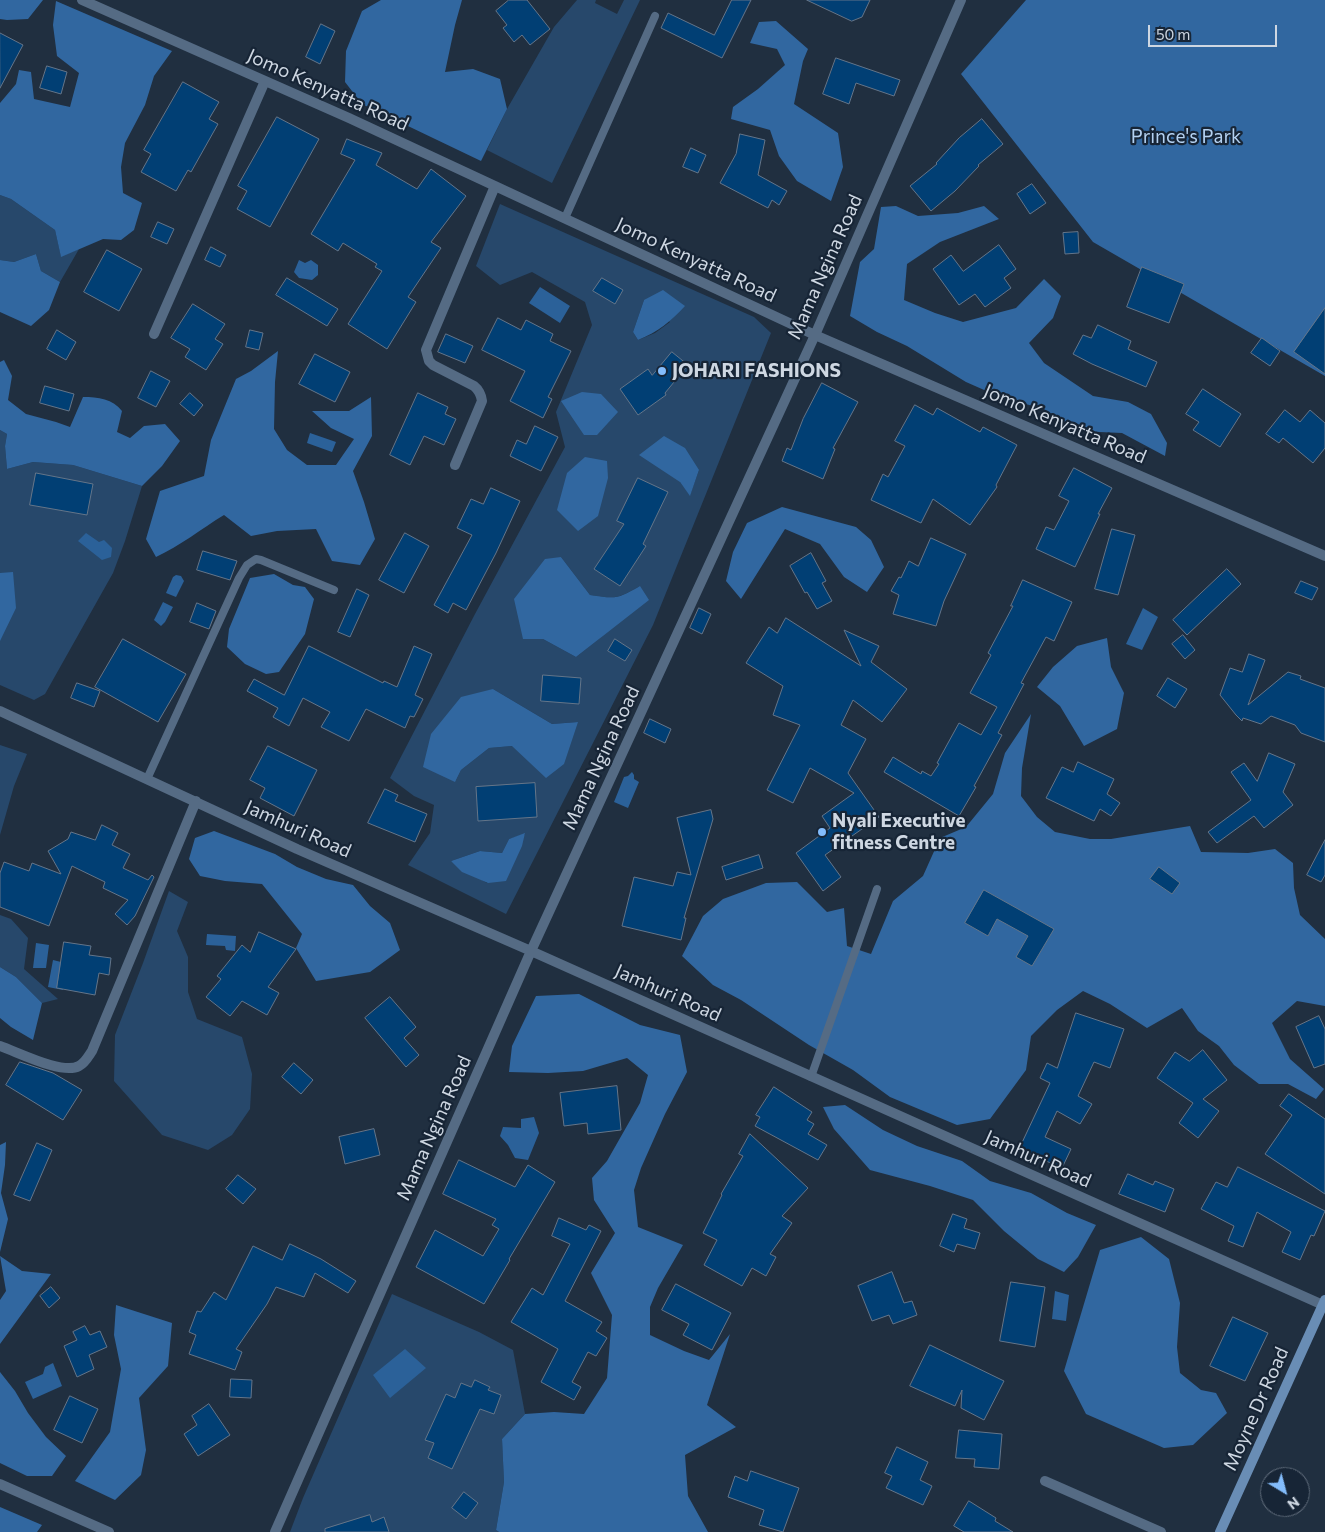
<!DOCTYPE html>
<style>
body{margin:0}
#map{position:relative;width:1325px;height:1532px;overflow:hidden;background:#202f40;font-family:Commissioner,sans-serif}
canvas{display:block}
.north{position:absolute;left:1260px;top:1467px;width:50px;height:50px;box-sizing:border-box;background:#172536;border:1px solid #606c7b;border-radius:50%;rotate:143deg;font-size:14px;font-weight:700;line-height:20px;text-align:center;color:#ced7e2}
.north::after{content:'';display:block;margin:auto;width:18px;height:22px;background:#83bcfb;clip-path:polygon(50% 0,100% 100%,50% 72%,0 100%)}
.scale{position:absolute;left:1148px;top:25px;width:129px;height:22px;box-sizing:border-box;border:2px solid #ced7e2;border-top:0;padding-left:6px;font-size:15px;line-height:18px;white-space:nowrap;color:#ced7e2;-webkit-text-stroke:4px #172536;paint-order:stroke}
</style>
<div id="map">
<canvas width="1325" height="1532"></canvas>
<div class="north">N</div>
<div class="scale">50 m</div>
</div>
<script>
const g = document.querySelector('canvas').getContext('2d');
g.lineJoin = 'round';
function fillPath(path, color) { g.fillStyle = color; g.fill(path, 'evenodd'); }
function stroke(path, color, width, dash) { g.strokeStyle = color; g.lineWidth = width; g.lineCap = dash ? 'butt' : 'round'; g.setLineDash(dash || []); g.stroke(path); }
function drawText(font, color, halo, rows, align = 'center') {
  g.font = font + ' Commissioner,sans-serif'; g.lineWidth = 4.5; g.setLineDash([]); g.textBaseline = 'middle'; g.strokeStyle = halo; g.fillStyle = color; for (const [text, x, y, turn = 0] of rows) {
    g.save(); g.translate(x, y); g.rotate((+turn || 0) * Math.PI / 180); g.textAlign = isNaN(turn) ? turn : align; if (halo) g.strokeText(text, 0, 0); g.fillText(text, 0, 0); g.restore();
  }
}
const green = new Path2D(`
 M577,0H596L595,3L617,14L624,0H640L552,183L487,150L507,109L554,27Z
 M0,195L11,199L55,230L61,256L79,249L60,282L41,271L36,254L14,262L0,260Z
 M500,204L754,317L771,333L653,625L506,914L408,865L430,833L434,805L414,796L390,778L475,614L565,447L556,412L592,325L585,302L532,272L500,285L476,266ZM644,300L670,322L655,333L638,340L633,332ZM699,470L690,495L680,482ZM561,557L590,595C616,599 617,599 640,586L600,638L576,657L543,639ZM493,689L552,724L578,722L512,746L489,748L461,770L455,782ZM525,834L487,883L451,861L480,851L502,853L509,839Z
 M0,430L7,434L5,446L7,469L33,462L73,465L142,486L125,541L113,573L45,694L34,700L0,685Z
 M0,745L27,754L14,786L0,835Z
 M169,891L188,902L177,931L188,957V992L197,1019L242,1037L252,1074L250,1109L232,1135L208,1150L162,1135L114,1081L115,1035L143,963Z
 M0,915L11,919L28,938L24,969L58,999L42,1003L16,977L0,967Z
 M392,1294L479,1332L513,1350L525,1414L502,1439L504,1482L496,1530L499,1532H290L303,1498Z`);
const forest = new Path2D(`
 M0,0H43L28,19L7,20L0,19Z
 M381,0H462L455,25L445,72L473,69L500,79L507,109L481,161L362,104L345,82L346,51L362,11Z
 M1026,0H1325V376L1093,242L961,74Z
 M56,1L172,51L154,76L145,105L125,143L121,167L123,193L142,203L134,230L121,240L103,239L61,257L55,230L11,199L0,195V103L16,84L19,70L31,72L34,99L70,107L79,73L57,56L53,25Z
 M776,21L808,49L803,61L794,104L838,133L843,167L831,201L797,181L779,156L770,130L731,119L733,107L758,89L785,65L777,49L750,43L759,22Z
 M896,206L918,216L958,213L984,206L999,219L940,242L907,264L904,300L935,313L963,322L1016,308L1044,279L1061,296L1053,318L1029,343L1044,363L1093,396L1128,402L1151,414L1167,443L1165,456L1122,433L1077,431L1044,409L1000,397L966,382L907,346L877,332L850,316L860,262L874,249L881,207Z
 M36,254L41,271L60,282L49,310L31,326L0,312V260L14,262Z
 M663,290L685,306C671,321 658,332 638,340L633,332L644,300Z
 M278,351L275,382L274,429L287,450L307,465H336L354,439L331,428L312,411H349L371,397L372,436L353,471L364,502L375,539L360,565L332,561L316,529L277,531L251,536L224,515C201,529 180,546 156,557L146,539L160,491L204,476L211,440L236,379L251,371Z
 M4,360L12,376L8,400L26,414L56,422L70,427L83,397C98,397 113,399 122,411L117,432L130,438L144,426L165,424L180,441L162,466L142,486L73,465L33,462L7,469L5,446L7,434L0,430V362Z
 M582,392L601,394L618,412L597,435H584L561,401Z
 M664,436L685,448L699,470L690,496L680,482L639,455Z
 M585,457L607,461L608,478L598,516L578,531L557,510L567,473Z
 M782,507L856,527L871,540L884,567L867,592L844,577L820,544L785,529L741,599L726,581L733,552L747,523Z
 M561,557L590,595C617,599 617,599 640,586L649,600L576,657L543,639H523L514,599L545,559Z
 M13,572L16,608L0,641V573Z
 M274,574L293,585L305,587L314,599L305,634L279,672L266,674L245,664L227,647L229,629L250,578Z
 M1107,638L1111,667L1124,693L1117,729L1084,746L1060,706L1037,687L1053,667L1077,646Z
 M493,689L552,724L578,722L564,764L546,778L512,746L489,748L461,770L455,782L423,767L431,734L461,697Z
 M1031,714L1022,768L1021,796L1037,817L1055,832L1090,839H1111L1190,826L1201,852L1248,853L1275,849L1293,863L1294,888L1300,915L1325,939V1006L1297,1001L1272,1023L1290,1059L1324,1089L1316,1099L1288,1084H1259L1234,1065L1219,1046L1198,1031L1182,1008L1147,1028L1110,1004L1083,991L1057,1010L1031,1036L1026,1070L990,1119L957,1125L890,1097L853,1070L809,1045L741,1000L713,985L682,956L703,916L723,899L766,883L797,882L827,912L844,908L847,946L871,954L893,901L923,876L940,838L966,827L993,794L1005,753Z
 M214,831L275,854L297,867L326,879L353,885L370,906L390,923L400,950L370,972L316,981L296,948L302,934L262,884L225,881L200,876L189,859L195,838Z
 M525,833L522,846L506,881L488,883L462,872L451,861L480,851L502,853L509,839Z
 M0,967L16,977L42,1003L33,1040L11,1027L0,1018Z
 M579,994L640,1025L680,1035L687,1072L665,1114L641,1168L634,1190L638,1227L683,1245L658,1288L650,1307V1335L684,1351L709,1360L730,1334L707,1405L736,1427L685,1455L688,1496L708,1532H499L496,1530L504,1482L502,1439L525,1414L554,1412L584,1414L607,1378L612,1315L591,1273L615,1233L594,1200L592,1178L607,1161L640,1103L648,1075L627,1058L583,1071L548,1073L509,1072L512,1046L536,996Z
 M845,1105L883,1130L917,1146L962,1161L990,1181L1031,1193L1067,1213L1096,1225L1078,1257L1064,1272L1038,1259L1004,1231L973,1200L930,1186L870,1170L834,1129L823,1107Z
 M6,1142L5,1165L1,1193L8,1219L0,1252V1145Z
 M1141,1237L1169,1259L1180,1303L1177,1347L1180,1373L1201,1390L1216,1393L1227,1413L1193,1445L1164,1448L1086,1414L1064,1371L1100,1250Z
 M0,1256L22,1271L51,1274L0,1344V1300L6,1291Z
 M116,1305L172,1323L168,1366L139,1398L146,1450L141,1475L115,1500L75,1481L110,1432L121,1369L114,1335Z
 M0,1372L15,1391L28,1413L46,1437L66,1456L52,1476H27L0,1463Z
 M0,1507L42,1525L37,1532H0Z`);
const water = new Path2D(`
 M299,260L305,263L311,260L318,265V275L312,280L299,278L294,272Z
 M540,287L570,306L560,323L529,303Z
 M310,433L336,442L332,452L307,443Z
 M86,533L99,542L104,540L112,548L111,557L102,560L78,541Z
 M176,575L181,576L184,581L176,597L166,593L173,577Z
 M163,602L173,607L165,622L161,626L154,620Z
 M1143,608L1158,617L1142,650L1126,644Z
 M632,772L634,775V779L639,782L628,808L614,802L624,777L628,776Z
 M207,934L236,936L235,951L226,950L225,946L206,945Z
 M36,943L49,945L46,968H33Z
 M53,960L65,963L63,990L48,987Z
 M534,1117L539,1133L528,1160L515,1158L508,1145L500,1136L503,1127L521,1128V1119Z
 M1055,1291L1069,1295L1066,1321L1052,1319Z
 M405,1349L426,1368L390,1398L373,1375Z
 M53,1363L62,1386L33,1399L25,1382L43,1374L45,1367Z`);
const building = new Path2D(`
 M509,0H527L550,29L530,45L522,35L514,42L503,28L507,25L496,11Z
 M732,0H751L722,58L661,28L668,13L714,35Z
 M807,0H870L862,17L852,21Z
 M321,24L335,31L320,64L306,57Z
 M0,33L23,45L0,88Z
 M836,58L900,80L894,96L856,83L849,104L823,94Z
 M47,66L67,72L61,94L40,88Z
 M183,82L219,102L209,119L218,124L191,172L188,170L176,191L141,172L151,154L144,150Z
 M277,117L319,139L270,227L237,209L247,191L238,186Z
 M982,119L1003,144L978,165L979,166L955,191L931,211L910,186L937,164L936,163L959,138Z
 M740,134L765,140L758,175L787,191L779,205L772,200L768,208L720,183L736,154Z
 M347,139L382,153L376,165L417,189L431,169L466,196L431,242L441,248L408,297L416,302L387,349L348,324L382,271L375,267L377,264L343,243L338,251L311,234L355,160L341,154Z
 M691,148L706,155L698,173L683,167Z
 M1032,184L1046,203L1030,214L1017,194Z
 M158,222L174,229L167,244L151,237Z
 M1078,232L1079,253L1065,254L1063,233Z
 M999,245L1016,269L1004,278L1011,288L985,307L975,294L959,305L933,269L951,255L963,271Z
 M211,247L226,255L220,267L205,260Z
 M107,250L142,269L119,311L84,292Z
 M1142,267L1184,284L1169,323L1127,307Z
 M287,278L338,309L327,326L276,295Z
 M602,278L623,290L615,304L593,291Z
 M193,304L225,324L215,339L223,344L206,370L185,357L190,349L171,338Z
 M1325,308V374L1294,352Z
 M498,318L521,330L526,320L553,334L550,341L571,351L548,397L552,399L543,418L510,401L525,371L482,350Z
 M1098,325L1131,341L1128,349L1157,362L1146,387L1092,364L1073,354L1083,335L1091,338Z
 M57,330L76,342L66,360L47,349Z
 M250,330L263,333L259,350L246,347Z
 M446,334L473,346L465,363L438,352Z
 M1262,338L1280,351L1270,366L1251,353Z
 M672,352L688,365L665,393L666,395L638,415L620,389L648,369L652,375Z
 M315,354L350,372L335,402L299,384Z
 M151,371L170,381L156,407L138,398Z
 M822,383L858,402L833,448L835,449L823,479L782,461L787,448L791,450L803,419Z
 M45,386L74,394L69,411L40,403Z
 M1203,389L1241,414L1220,447L1193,430L1199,422L1186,414Z
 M190,393L203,405L194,416L180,404Z
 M418,393L448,407L445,414L456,419L444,445L424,436L410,465L390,455Z
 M915,405L933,415L937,408L980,432L983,427L1017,445L996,485L997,487L970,525L933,499L921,523L871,500L883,474L888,477L905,446L895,441Z
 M1285,410L1300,422L1310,410L1325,423V448L1313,463L1283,438L1279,443L1266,434Z
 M535,426L558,437L541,471L510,456L517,440L526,444Z
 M1074,468L1112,488L1098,514H1100L1075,567L1036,549L1046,527L1054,530L1069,501L1059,496Z
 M36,473L93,484L87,515L30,505Z
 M638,478L668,492L643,544L646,546L620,586L594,569L624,524L617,521Z
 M491,488L520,501L496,553L466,610L453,603L448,613L434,605L472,535L457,528L471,499L483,504Z
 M1112,529L1135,535L1118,595L1095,589Z
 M405,533L429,546L404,593L379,580Z
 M931,538L966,554L944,601L936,626L893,614L899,595L891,591L899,577L901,578L909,561L918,566Z
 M203,551L237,561L230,580L197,570Z
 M811,553L826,581L822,583L832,601L817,609L807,592L805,593L790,566Z
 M1227,569L1241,584L1187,635L1173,620Z
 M1023,580L1072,602L1054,641L1046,637L1021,683L1024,684L998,733L1002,735L974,786L976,787L959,816L884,772L893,757L921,774L922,771L931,776L939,764L937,763L959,723L981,735L997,707L970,693L991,655L988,653L1013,606H1011Z
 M1301,581L1318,588L1312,600L1295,593Z
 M357,589L369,595L350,637L338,632Z
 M197,603L216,611L209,629L190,622Z
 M699,608L711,614L702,634L690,628Z
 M786,618L861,666L844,630L879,646L871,662L907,689L882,722L853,700L841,725L866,739L848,773L879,817L825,855L841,877L823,891L796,853L830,828L822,816L854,793L810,768L793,803L767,790L800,725L773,715L783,686L746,663L769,627L777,633Z
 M1183,635L1195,650L1185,659L1172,644Z
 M123,639L186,674L158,722L95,687Z
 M615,639L632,650L625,661L608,651Z
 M309,646L383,683L384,681L397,687L414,646L432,654L415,695L423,699L414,717L410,716L405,728L366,709L349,741L321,727L330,712L303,698L289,726L273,717L278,708L247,691L254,679L284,695Z
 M1249,654L1265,660L1248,705L1288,672L1301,676L1300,679L1325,688V742L1301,733L1295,725L1271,716L1261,724L1243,718L1242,721L1236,715L1220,695L1230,668L1242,672Z
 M543,675L581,678L579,704L541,701Z
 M1168,678L1187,689L1175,708L1157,696Z
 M77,683L100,691L94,707L71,698Z
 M650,719L671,729L665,743L644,733Z
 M268,746L317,770L294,816L260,798L265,788L250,780Z
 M1269,753L1295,764L1283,792L1293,805L1264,828L1254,816L1217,843L1208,832L1251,800L1231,772L1244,763L1257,781Z
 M1078,762L1114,779L1107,794L1120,803L1111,816L1100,809L1094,821L1046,798L1062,767L1073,772Z
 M535,783L537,817L478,821L476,787Z
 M385,789L398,795L395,801L427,814L415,842L368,823Z
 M711,810L713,819L684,918H686L681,940L622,926L634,877L673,886L677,872L691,875L677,818Z
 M102,825L118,833L112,845L130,854L123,868L148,880L152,875L154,877L135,916L127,925L115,914L128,900L103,888L105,882L72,866L49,926L0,907V873L4,862L29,871L32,863L61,874L48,851L68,839L71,832L95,840Z
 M1325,840V875L1321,882L1307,875Z
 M759,855L763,868L726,880L722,867Z
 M1159,867L1180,883L1172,894L1150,879Z
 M984,890L1054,929L1032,966L1016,957L1028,936L997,919L988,936L965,923Z
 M259,932L296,949L268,987L279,993L267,1015L242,1001L230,1016L206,997L221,979L217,976L242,945L250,952Z
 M64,942L91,946L89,955L111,958L109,975L99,973L95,995L57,988Z
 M390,997L416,1027L404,1038L419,1055L406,1067L365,1018Z
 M1076,1013L1124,1029L1110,1068L1094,1062L1078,1096L1092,1104L1080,1124L1057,1111L1045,1137L1071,1149L1062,1168L1019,1149L1050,1083L1040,1078L1047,1063L1057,1068Z
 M1319,1016L1325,1029V1064L1314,1068L1296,1027Z
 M1203,1050L1227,1080L1203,1099L1219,1111L1198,1138L1179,1123L1193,1103L1157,1078L1175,1052L1189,1061Z
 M20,1062L53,1073L82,1090L63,1120L6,1085Z
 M294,1063L313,1080L301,1094L282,1077Z
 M617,1086L621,1130L588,1134L587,1123L564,1126L560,1093Z
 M774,1087L812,1112L807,1120L814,1124L808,1134L827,1145L818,1160L755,1126L760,1117L756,1115Z
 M1289,1094L1325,1119V1194L1265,1154L1292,1115L1280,1106Z
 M374,1129L380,1155L345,1164L339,1137Z
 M750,1134L808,1188L782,1216L792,1223L770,1254L776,1257L766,1276L752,1268L742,1286L704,1265L717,1240L703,1233L722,1195L721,1194L743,1156L739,1154Z
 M37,1143L52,1150L30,1201L14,1195Z
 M459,1160L515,1187L528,1165L555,1182L509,1259L510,1260L484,1304L416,1267L435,1230L483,1256L499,1229L492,1225L496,1219L443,1194Z
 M1238,1167L1325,1211L1314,1236L1311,1235L1300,1260L1282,1252L1291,1232L1257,1212L1243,1247L1228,1241L1234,1226L1201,1209L1216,1182L1227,1187Z
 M1128,1174L1153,1185L1155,1181L1174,1189L1165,1212L1119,1194Z
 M238,1175L256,1189L243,1204L226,1189Z
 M953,1214L967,1219L964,1228L980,1233L975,1249L957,1244L954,1252L940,1246Z
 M559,1218L586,1230L589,1225L601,1231L565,1301L602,1322L596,1331L607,1338L596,1356L588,1352L572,1382L581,1387L574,1400L541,1382L558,1349L511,1322L532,1288L543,1295L570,1244L552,1236Z
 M290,1244L321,1259L356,1281L348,1293L315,1273L304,1297L276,1287L267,1304L236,1349L242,1352L235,1370L189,1354L196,1335L189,1332L197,1311L201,1312L214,1292L226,1300L253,1246L282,1260Z
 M892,1272L904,1303L912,1301L917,1315L893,1324L889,1315L872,1321L858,1286Z
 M1011,1282L1045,1287L1035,1347L1000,1341Z
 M676,1284L731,1313L712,1350L683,1335L689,1324L662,1310Z
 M51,1287L60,1298L49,1308L40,1296Z
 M1233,1317L1268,1333L1245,1381L1210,1366Z
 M85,1326L90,1335L100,1331L107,1347L89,1355L94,1369L77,1377L64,1346L77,1340L73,1332Z
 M930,1345L1004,1381L984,1420L961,1408L962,1390L955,1406L910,1386Z
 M231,1379L252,1380L251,1398L230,1397Z
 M475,1380L490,1387L488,1390L501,1395L494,1414L480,1409L452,1469L428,1458L434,1443L425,1440L446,1394L455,1398L461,1383L471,1387Z
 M70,1396L98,1409L82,1443L54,1430Z
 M209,1404L230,1435L198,1456L184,1434L197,1425L192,1416Z
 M959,1430L1002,1434L999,1469L974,1467L975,1459L956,1458Z
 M897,1447L928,1462L920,1480L932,1486L923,1505L886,1488L892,1476L885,1473Z
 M751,1471L799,1488L783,1532L759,1525L764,1510L728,1497L735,1476L747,1481Z
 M464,1492L478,1503L466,1519L452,1508Z
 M969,1501L996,1518L995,1521L1013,1532H964L954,1526Z
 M370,1515L372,1522L384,1517L389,1532H325V1529Z`);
const service = new Path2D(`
 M565,218L655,16
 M147,779L239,578L247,565L256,559L261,560L334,590
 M811,1077L877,889`);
const minor = new Path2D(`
 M82,0L349,118L815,335L1325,556
 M154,334L265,81
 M455,465L482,401C481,394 479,390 474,386L433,365L429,361L426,350L495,186
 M0,711L297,849L531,951L1323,1305
 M0,1046C18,1052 62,1075 79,1066C85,1063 88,1057 92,1051L196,801
 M1045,1481L1161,1532
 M0,1484L109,1532
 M275,1532L531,951L815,335L961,0`);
const secondary = new Path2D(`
 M1220,1532L1325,1300`);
const markers = [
 [662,371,5,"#83bcfb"],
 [822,832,5,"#83bcfb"]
];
const streetNames = [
 ["Jomo Kenyatta Road",328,90,24],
 ["Jomo Kenyatta Road",696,260,25],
 ["Mama Ngina Road",825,267,-66],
 ["Jomo Kenyatta Road",1065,424,23],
 ["Mama Ngina Road",601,758,-65],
 ["Jamhuri Road",298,829,24],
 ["Jamhuri Road",668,993,24],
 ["Mama Ngina Road",434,1128,-66],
 ["Jamhuri Road",1038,1159,24],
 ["Moyne Dr Road",1256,1409,-66]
];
const parkNames = [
 ["Prince's Park",1186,137]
];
const poiNames = [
 ["JOHARI FASHIONS",672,371],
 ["Nyali Executive",832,821],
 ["fitness Centre",832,843]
];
fillPath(green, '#27486b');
fillPath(forest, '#3167a0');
fillPath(water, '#2b6199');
fillPath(building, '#013f74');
stroke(building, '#647589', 1);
stroke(service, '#556b84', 8);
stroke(minor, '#556b84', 10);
stroke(secondary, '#698db5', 10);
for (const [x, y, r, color] of markers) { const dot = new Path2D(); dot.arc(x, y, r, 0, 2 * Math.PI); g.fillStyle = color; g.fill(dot); stroke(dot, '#172536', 2); }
drawText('19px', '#ced7e2', '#172536', streetNames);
drawText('19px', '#b4d1f1', '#172536', parkNames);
drawText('bold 19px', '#ced7e2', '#172536', poiNames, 'left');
</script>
